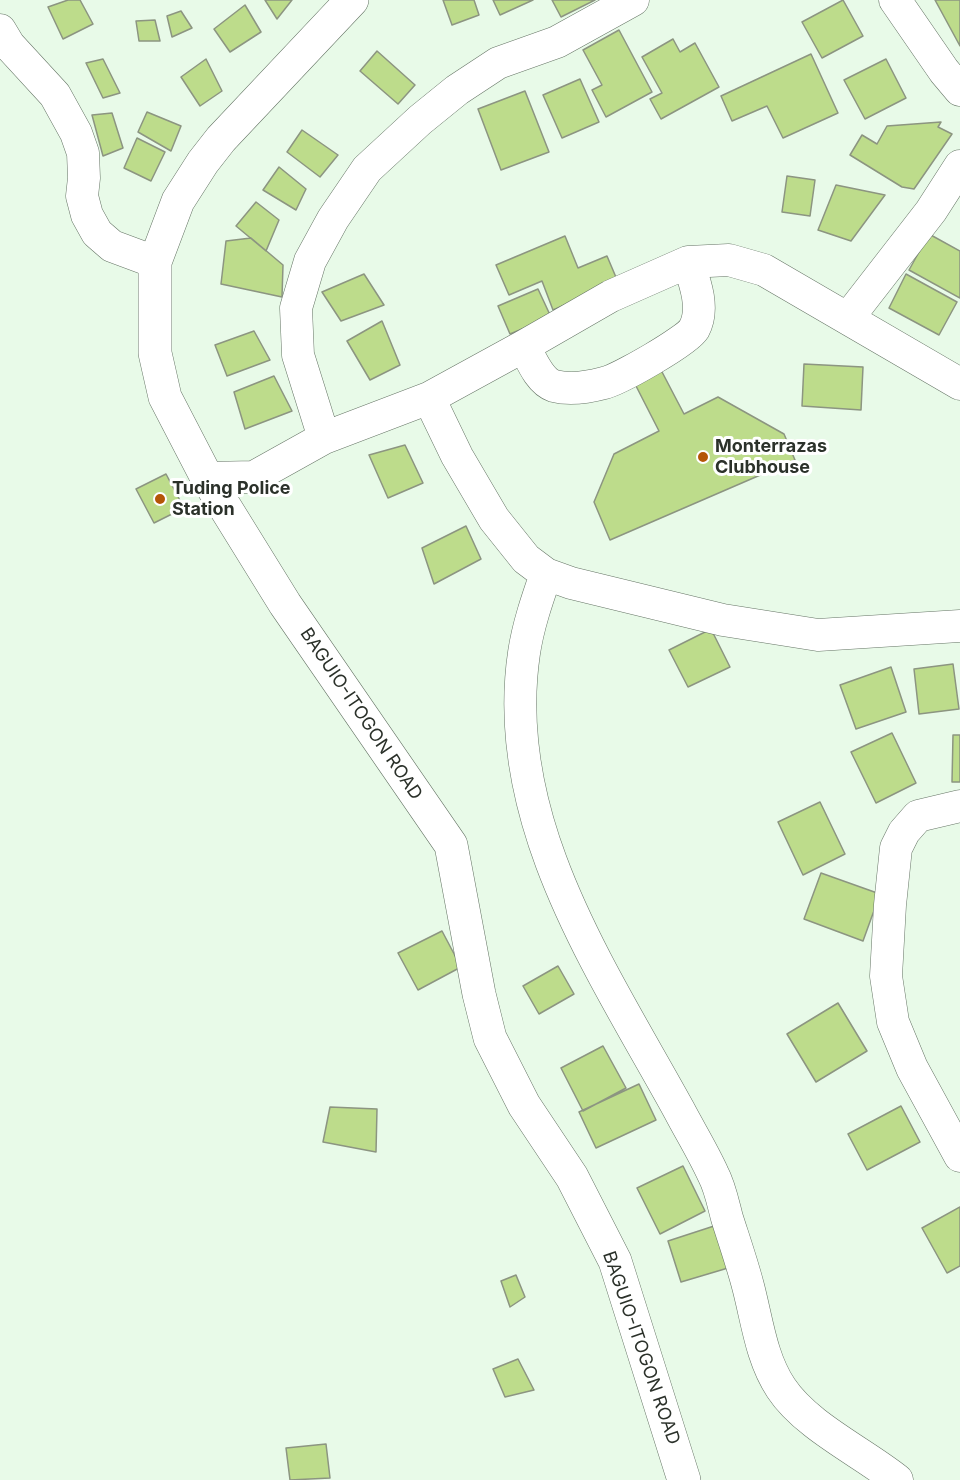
<!DOCTYPE html>
<style>
body{margin:0}
canvas{display:block;background:#e8fae8}
</style>
<canvas width="960" height="1480"></canvas>
<script>
const g = document.querySelector('canvas').getContext('2d');
g.lineJoin = 'round';
function fillPath(path, color) { g.fillStyle = color; g.fill(path, 'evenodd'); }
function stroke(path, color, width, dash) { g.strokeStyle = color; g.lineWidth = width; g.lineCap = dash ? 'butt' : 'round'; g.setLineDash(dash || []); g.stroke(path); }
function drawText(font, color, halo, rows, align = 'center') {
  g.font = font + ' Inter,sans-serif'; g.lineWidth = 6; g.setLineDash([]); g.textBaseline = 'middle'; g.strokeStyle = halo; g.fillStyle = color; for (const [text, x, y, turn = 0] of rows) {
    g.save(); g.translate(x, y); g.rotate((+turn || 0) * Math.PI / 180); g.textAlign = isNaN(turn) ? turn : align; if (halo) g.strokeText(text, 0, 0); g.fillText(text, 0, 0); g.restore();
  }
}
const building = new Path2D(`
 M68,0H80L93,24L63,39L48,7Z
 M265,0H292L277,19Z
 M443,0H474L479,15L452,25Z
 M493,0H533L500,15Z
 M552,0H595L561,17Z
 M843,0L863,36L822,58L802,22Z
 M935,0H960V46Z
 M245,5L261,32L230,52L214,29Z
 M181,11L192,28L172,37L167,16Z
 M155,20L160,41H139L136,21Z
 M619,30L652,92L606,117L592,90L602,85L583,50Z
 M673,39L680,52L695,43L719,87L661,119L650,99L662,93L642,57Z
 M377,51L415,85L398,104L360,71Z
 M811,54L838,113L783,138L767,106L732,121L721,96Z
 M103,59L120,93L103,98L86,63Z
 M206,59L222,91L200,106L181,77Z
 M886,59L906,98L865,119L844,80Z
 M580,79L599,122L562,138L543,95Z
 M525,91L549,152L501,170L478,109Z
 M147,112L181,126L171,151L138,132Z
 M112,113L123,148L103,156L92,115Z
 M941,122L938,127L952,134L914,189L902,187L850,155L862,135L877,144L887,126Z
 M302,130L338,155L320,177L287,152Z
 M137,138L165,152L151,181L124,168Z
 M279,167L306,189L296,210L263,190Z
 M787,176L815,180L810,216L782,212Z
 M836,185L885,195L851,241L818,230Z
 M256,202L279,220L266,251L236,226Z
 M929,234L960,251V298L909,270Z
 M565,236L578,268L607,256L618,282L553,310L542,281L509,295L496,265Z
 M251,238L283,265L282,297L221,284L226,241Z
 M364,274L384,305L341,321L322,292Z
 M906,274L957,302L939,335L889,308Z
 M538,289L551,317L510,334L498,306Z
 M382,321L400,365L370,380L347,341Z
 M254,331L270,360L227,376L215,345Z
 M804,364L863,367L861,410L802,406Z
 M661,370L684,414L718,397L784,434L795,460L610,540L594,502L614,454L659,431L635,384Z
 M274,376L292,411L245,429L234,392Z
 M405,445L423,483L388,498L369,455Z
 M166,474L184,508L154,523L136,489Z
 M466,526L481,559L434,584L422,548Z
 M711,629L730,667L688,687L669,650Z
 M953,664L959,709L919,714L914,669Z
 M891,667L906,712L856,729L840,685Z
 M892,733L916,783L876,803L851,752Z
 M953,735H960V782H952Z
 M820,802L845,854L803,875L778,822Z
 M821,873L880,894L863,941L804,919Z
 M442,931L461,967L418,990L398,953Z
 M558,966L574,994L539,1014L523,986Z
 M838,1003L867,1051L816,1082L787,1034Z
 M603,1046L626,1088L583,1111L561,1068Z
 M639,1084L656,1120L596,1148L579,1112Z
 M901,1106L920,1142L867,1170L848,1134Z
 M330,1107L377,1109L376,1152L323,1142Z
 M683,1166L705,1211L660,1234L637,1188Z
 M960,1207V1266L947,1273L922,1228Z
 M714,1226L728,1268L681,1282L668,1241Z
 M516,1275L525,1297L510,1307L501,1281Z
 M518,1359L534,1390L505,1397L493,1369Z
 M326,1444L330,1478L290,1480L286,1448Z`);
const minor = new Path2D(`
 M895,0L944,71L960,90
 M0,30L9,45L55,95L76,133L83,153L84,178L82,196L87,215L97,233L112,246L155,262
 M848,318L931,211L960,166
 M524,346C531,359 539,381 554,386C569,390 589,387 604,383C618,380 687,341 694,329C705,309 695,282 688,262
 M429,398L457,456L494,519L526,559L546,574L571,583L723,620L818,635L960,626
 M324,438L298,355L296,308L310,261L333,219L367,169L420,120L457,90L498,63L557,42L633,0
 M207,478L254,477L324,438L429,398L524,346L611,296L688,262L729,260L764,270L960,384
 M546,574C537,600 528,626 524,653C499,821 602,970 679,1110C690,1131 703,1152 713,1174C720,1187 723,1203 727,1218C734,1240 742,1263 748,1286C757,1320 761,1358 781,1388C806,1426 862,1452 897,1480
 M960,806L918,816L904,832L896,848L890,905L886,976L893,1022L912,1068L960,1156`);
const major = new Path2D(`
 M352,0L221,139L203,162L178,201L155,262V353L165,397L207,478L285,604L451,845L479,994L490,1038L524,1105L572,1177L615,1261L684,1480`);
const markers = [
 [703,457,6,"#b45607"],
 [160,499,6,"#b45607"]
];
const poiNames = [
 ["Monterrazas",715,447],
 ["Clubhouse",715,468],
 ["Tuding Police",172,489],
 ["Station",172,510]
];
const streetNames = [
 ["BAGUIO-ITOGON ROAD",361,714,56],
 ["BAGUIO-ITOGON ROAD",641,1348,71]
];
fillPath(building, '#bddc8b');
stroke(building, '#8c9581', 1.5);
stroke(minor, '#667566', 33);
stroke(major, '#667566', 34);
stroke(minor, '#fff', 32);
stroke(major, '#fff', 33);
for (const [x, y, r, color] of markers) { const dot = new Path2D(); dot.arc(x, y, r, 0, 2 * Math.PI); g.fillStyle = color; g.fill(dot); stroke(dot, '#fff', 2); }
drawText('bold 18px', '#2b312a', '#fff', poiNames, 'left');
drawText('18px', '#2b312a', '#fff', streetNames);
</script>
